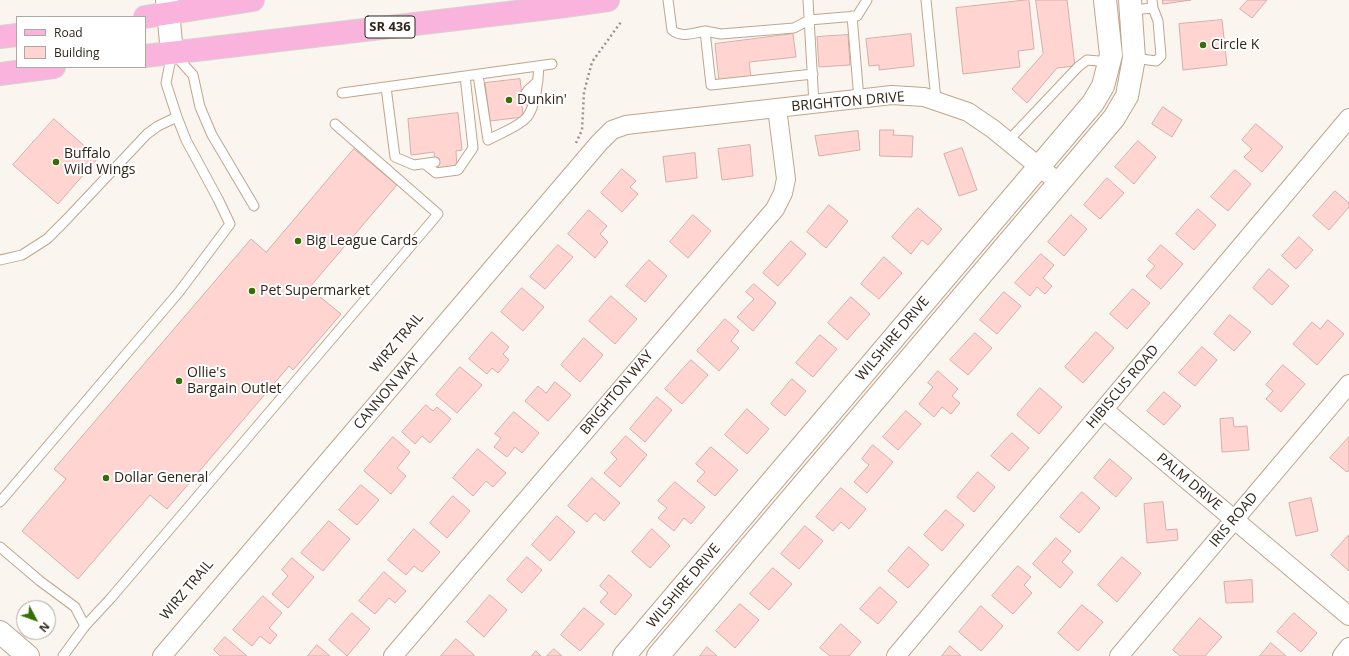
<!DOCTYPE html>
<style>
body{margin:0}
#map{position:relative;width:1349px;height:656px;overflow:hidden;background:#fbf5f0;font-family:"Open Sans",sans-serif}
canvas{display:block}
.legend{position:absolute;left:16px;top:16px;width:130px;height:52px;box-sizing:border-box;background:#fff;border:1px solid #aca8a3;margin:0;padding:5px 7px;list-style:none;font-size:12px;color:#2f251a}
.legend li{display:flex;align-items:center;gap:8px;height:20px}
.legend b{width:20px;border:1px solid #aca8a3}
.north{position:absolute;left:16px;top:600px;width:40px;height:40px;box-sizing:border-box;background:#fff;border:1px solid #aca8a3;border-radius:50%;rotate:131deg;font-size:11px;font-weight:700;line-height:16px;text-align:center;color:#2f251a}
.north::after{content:'';display:block;margin:auto;width:14px;height:18px;background:#337107;clip-path:polygon(50% 0,100% 100%,50% 72%,0 100%)}
</style>
<div id="map">
<canvas width="1349" height="656"></canvas>
<ul class="legend">
<li><b style="height:5px;background:#fab3dc"></b>Road</li>
<li><b style="height:11px;background:#ffd4d1"></b>Building</li>
</ul>
<div class="north">N</div>
</div>
<script>
const g = document.querySelector('canvas').getContext('2d');
g.lineJoin = 'round';
function fillPath(path, color) { g.fillStyle = color; g.fill(path, 'evenodd'); }
function stroke(path, color, width, dash) { g.strokeStyle = color; g.lineWidth = width; g.lineCap = dash ? 'butt' : 'round'; g.setLineDash(dash || []); g.stroke(path); }
function drawText(font, color, halo, rows, align = 'center') {
  g.font = font + ' "Open Sans",sans-serif'; g.lineWidth = 4; g.setLineDash([]); g.textBaseline = 'middle'; g.strokeStyle = halo; g.fillStyle = color; for (const [text, x, y, turn = 0] of rows) {
    g.save(); g.translate(x, y); g.rotate((+turn || 0) * Math.PI / 180); g.textAlign = isNaN(turn) ? turn : align; if (halo) g.strokeText(text, 0, 0); g.fillText(text, 0, 0); g.restore();
  }
}
const building = new Path2D(`
 M1029,0L1034,49L1018,51L1020,67L963,74L956,8Z
 M1036,0H1067L1075,66L1057,68L1027,103L1012,89L1043,54Z
 M1163,0H1191L1163,4Z
 M1248,0H1267L1252,18L1240,9Z
 M1222,20L1227,65L1183,70L1179,24Z
 M793,34L796,57L749,62L751,77L719,81L715,44Z
 M911,34L914,66L879,70V65L869,66L866,39Z
 M848,35L850,65L819,67L817,37Z
 M520,79L522,96L529,95L530,104L522,105L523,117L490,121L485,83Z
 M1163,107L1182,120L1172,137L1152,124Z
 M458,113L462,150L456,151L457,168L436,171L434,152L411,155L408,119Z
 M54,119L98,158L58,204L13,165Z
 M1256,124L1283,147L1262,172L1244,157L1252,149L1242,140Z
 M880,130H894L893,135L913,136L912,157L880,156Z
 M858,131L860,150L819,156L815,136Z
 M1138,141L1156,157L1134,184L1115,167Z
 M750,145L753,176L722,180L718,149Z
 M962,148L977,190L959,196L944,154Z
 M354,149L397,185L309,288L341,314L293,370L289,366L167,509L150,495L78,579L22,531L66,479L54,469L251,239L266,252Z
 M695,153L697,178L666,182L663,157Z
 M622,169L636,181L630,187L638,194L622,212L601,193Z
 M1235,170L1251,184L1228,211L1211,197Z
 M1107,178L1124,193L1100,219L1084,205Z
 M1335,191L1349,203V207L1329,230L1313,216Z
 M829,205L848,221L826,248L807,232Z
 M918,208L942,229L928,245L922,240L911,254L892,237Z
 M1198,209L1216,225L1194,250L1176,234Z
 M589,210L607,226L600,234L608,242L595,258L568,234Z
 M693,215L711,231L688,258L670,242Z
 M1071,215L1087,229L1064,256L1048,242Z
 M1299,237L1313,250L1296,269L1282,256Z
 M791,241L806,254L778,286L763,273Z
 M558,245L573,257L545,289L530,277Z
 M1161,245L1183,264L1161,289L1146,276L1155,266L1148,260Z
 M1041,254L1054,265L1043,278L1052,286L1045,294L1037,287L1030,296L1015,283Z
 M884,257L902,273L879,299L861,284Z
 M649,260L667,276L645,302L626,286Z
 M1269,269L1289,286L1272,305L1253,288Z
 M754,284L776,303L753,331L737,317L754,299L746,292Z
 M522,288L544,307L523,331L501,312Z
 M1133,289L1150,303L1127,329L1110,314Z
 M1004,292L1021,306L997,334L980,320Z
 M611,296L637,319L615,344L589,321Z
 M851,297L870,314L847,340L828,323Z
 M1230,315L1251,332L1234,351L1214,334Z
 M725,319L739,331L731,341L739,348L719,371L697,351Z
 M1328,320L1344,334L1317,365L1293,344L1312,322L1320,329Z
 M492,332L509,347L503,354L509,360L498,373L492,368L487,374L469,359Z
 M1096,332L1114,348L1083,383L1065,367Z
 M975,333L992,348L968,375L950,360Z
 M820,335L837,349L813,377L796,363Z
 M584,338L603,355L580,382L561,365Z
 M1202,347L1217,360L1195,386L1179,373Z
 M691,360L708,375L682,404L665,389Z
 M1283,365L1305,384L1281,412L1266,399L1273,391L1266,385Z
 M460,367L482,385L457,413L436,395Z
 M938,371L958,389L952,396L960,403L951,414L942,407L934,417L919,404L933,387L928,383Z
 M792,379L806,391L785,416L771,404Z
 M555,382L571,395L548,421L525,401L538,386L546,393Z
 M1040,388L1062,407L1039,434L1017,415Z
 M1164,392L1181,406L1164,425L1147,411Z
 M657,397L672,410L645,442L630,429Z
 M426,405L433,411L437,407L451,419L430,443L422,436L415,444L402,432Z
 M747,409L769,429L747,454L725,435Z
 M906,411L921,424L898,450L883,437Z
 M514,412L539,433L522,453L515,447L507,457L494,447L501,438L495,434Z
 M1233,418L1234,427L1247,426L1249,450L1222,452L1220,419Z
 M1012,433L1029,448L1009,471L991,456Z
 M626,436L647,455L620,487L604,473L617,459L611,453Z
 M393,437L410,452L397,468L406,476L391,494L364,471Z
 M1349,437V470L1347,472L1330,458Z
 M873,445L893,462L867,493L854,482L869,465L862,459Z
 M711,447L738,470L715,496L697,481L705,472L696,464Z
 M478,449L506,473L493,487L486,481L473,496L453,478Z
 M1110,459L1132,478L1116,497L1094,478Z
 M978,472L995,487L974,512L957,497Z
 M592,478L620,503L604,521L595,513L587,522L568,506Z
 M675,482L705,507L691,524L684,518L674,531L658,518L667,508L658,501Z
 M361,485L379,500L357,525L339,510Z
 M841,488L866,509L849,529L841,522L833,531L816,517Z
 M1082,492L1100,508L1079,533L1060,517Z
 M453,496L470,511L447,538L430,523Z
 M1311,498L1318,531L1296,536L1289,503Z
 M1163,502L1166,530L1177,529L1178,540L1147,543L1144,504Z
 M946,510L964,525L942,551L924,535Z
 M557,516L575,532L550,561L532,545Z
 M329,521L350,539L323,571L301,553Z
 M805,526L823,541L799,569L781,554Z
 M414,529L440,552L422,572L414,566L406,575L388,560Z
 M652,529L670,546L650,568L632,552Z
 M1349,535V571L1331,555Z
 M1056,538L1071,551L1062,562L1073,572L1060,588L1033,564Z
 M909,547L929,565L908,588L888,571Z
 M527,557L542,570L522,593L507,580Z
 M1122,557L1141,573L1117,602L1098,585Z
 M292,558L314,577L288,608L272,594L288,576L282,570Z
 M1018,566L1031,577L1024,585L1032,593L1013,614L992,596Z
 M773,568L792,584L769,610L750,594Z
 M384,572L406,591L395,603L389,598L375,614L359,601Z
 M609,575L632,595L615,615L600,602L608,593L600,586Z
 M1252,580L1253,602L1226,603L1224,582Z
 M880,587L897,602L878,624L860,609Z
 M490,595L507,610L484,637L467,622Z
 M263,596L282,613L269,628L277,635L270,644L260,636L252,646L233,630Z
 M740,604L759,620L735,648L716,631Z
 M1082,605L1103,622L1078,651L1058,633Z
 M981,606L1003,626L981,651L959,632Z
 M584,608L604,624L580,651L561,635Z
 M352,613L370,629L347,656L329,640Z
 M1294,613L1317,633L1301,652L1277,632Z
 M1200,618L1222,637L1205,656H1180L1173,650Z
 M841,624L861,642L849,656H830L820,648Z
 M225,637L247,656H220L214,650Z
 M456,639L474,655V656H441Z
 M1271,643L1286,656H1260Z
 M317,645L330,656H308Z
 M950,646L961,656H942Z
 M707,647L717,656H700Z
 M554,649L562,656H547Z
 M536,651L541,656H532Z`);
const path = new Path2D(`
 M576,143L582,130L584,92L592,62L621,22`);
const service = new Path2D(`
 M668,0L672,30C681,38 694,33 705,31L711,85L813,74
 M808,0L814,104
 M926,0L936,100
 M1131,10L1153,8L1152,0
 M852,16L859,99
 M705,31L721,34L794,28L809,20L857,16L867,0
 M174,54L193,75L200,107L212,135L254,206
 M1134,58L1156,61L1161,56L1158,21L1153,8
 M478,75L488,140C499,134 515,128 524,120C536,111 538,80 539,66
 M386,87L395,157L414,165L435,162
 M342,93L552,64
 M525,95L528,90L538,81
 M1008,141L1078,67L1087,60L1110,62
 M425,164L436,173L458,170L473,148L465,76
 M0,260L22,255L47,239L66,220L147,134L158,126L177,117
 M0,502L179,292L230,224L218,199L186,140L177,117L166,83L172,53
 M0,547L40,581L75,607L85,626L63,656
 M85,626L111,598L438,214L335,124`);
const minor = new Path2D(`
 M1104,410L1349,616
 M162,656L599,143L612,130L626,125L892,95L924,97L968,112L993,129L1059,183
 M393,656L775,209L783,193L786,179L777,108
 M896,656L1349,118
 M1119,656L1349,384
 M1342,656L1349,647`);
const tertiary = new Path2D(`
 M167,0L172,53
 M0,632L28,656
 M624,656L1093,103L1103,86L1111,55L1105,0
 M658,656L1114,118L1127,96L1134,58L1130,0`);
const primary = new Path2D(`
 M145,17L253,0
 M0,37L17,35
 M145,56L558,7L608,0
 M0,74L54,67`);
const markers = [
 [1203,45,4,"#337107"],
 [509,100,4,"#337107"],
 [56,162,4,"#337107"],
 [298,241,4,"#337107"],
 [252,291,4,"#337107"],
 [179,381,4,"#337107"],
 [106,478,4,"#337107"]
];
const shields = [
 [390,27,50]
];
const shieldNames = [
 ["SR 436",390,27]
];
const poiNames = [
 ["Circle K",1211,45],
 ["Dunkin'",517,100],
 ["Buffalo",64,154],
 ["Wild Wings",64,170],
 ["Big League Cards",306,241],
 ["Pet Supermarket",260,291],
 ["Ollie's",187,373],
 ["Bargain Outlet",187,389],
 ["Dollar General",114,478]
];
const streetNames = [
 ["BRIGHTON DRIVE",848,102,-5],
 ["WILSHIRE DRIVE",893,339,-50],
 ["WIRZ TRAIL",397,343,-50],
 ["HIBISCUS ROAD",1123,387,-50],
 ["CANNON WAY",387,392,-50],
 ["BRIGHTON WAY",617,393,-50],
 ["PALM DRIVE",1189,482,40],
 ["IRIS ROAD",1234,520,-50],
 ["WILSHIRE DRIVE",684,586,-50],
 ["WIRZ TRAIL",187,590,-50]
];
fillPath(building, '#ffd4d1');
stroke(building, '#d6ada9', 1);
stroke(service, '#c0a58b', 11);
stroke(minor, '#c0a58b', 20);
stroke(tertiary, '#c0a58b', 24);
stroke(primary, '#d5d3d1', 24);
stroke(path, '#9b938b', 2.5, [2, 3]);
stroke(service, '#fff', 9);
stroke(minor, '#fff', 18);
stroke(tertiary, '#fff', 22);
stroke(primary, '#fab3dc', 22);
for (const [x, y, r, color] of markers) { const dot = new Path2D(); dot.arc(x, y, r, 0, 2 * Math.PI); g.fillStyle = color; g.fill(dot); stroke(dot, '#fff', 1.5); }
for (const [x, y, w] of shields) { const box = new Path2D(); box.roundRect(x - w / 2, y - 11, w, 22, 3); g.fillStyle = '#fff'; g.fill(box); stroke(box, '#2f251a', 1); }
drawText('bold 13px', '#2f251a', null, shieldNames);
drawText('14px', '#2f251a', '#fff', poiNames, 'left');
drawText('14px', '#2f251a', '#fff', streetNames);
</script>
